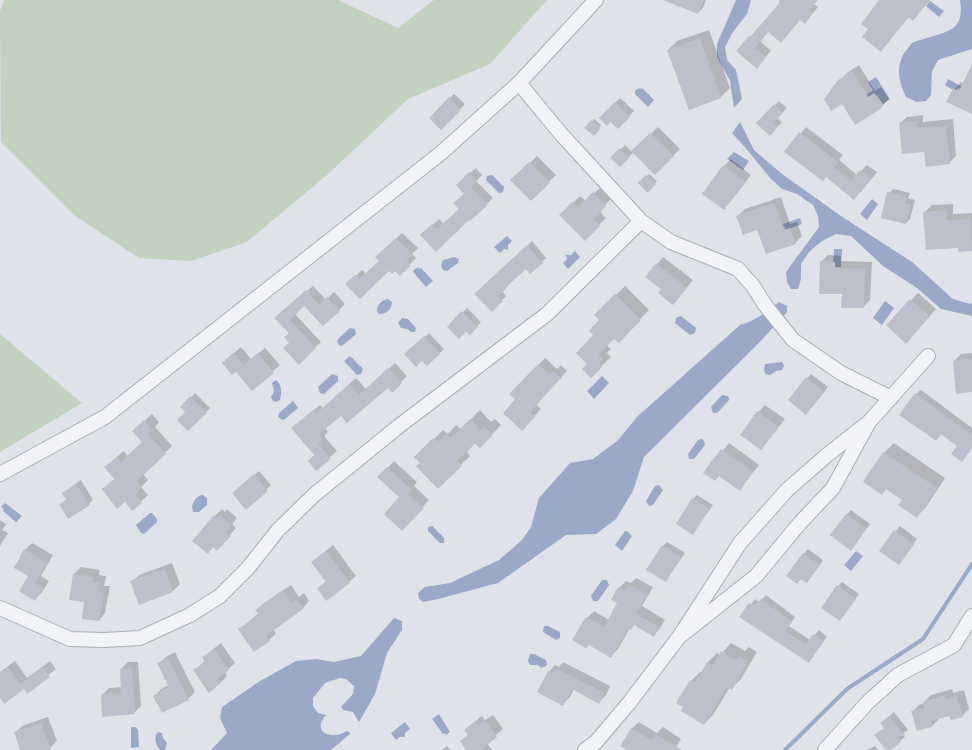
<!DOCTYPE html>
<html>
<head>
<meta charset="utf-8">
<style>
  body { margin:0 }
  canvas { display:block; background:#e0e2e9 }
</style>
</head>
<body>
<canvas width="972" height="750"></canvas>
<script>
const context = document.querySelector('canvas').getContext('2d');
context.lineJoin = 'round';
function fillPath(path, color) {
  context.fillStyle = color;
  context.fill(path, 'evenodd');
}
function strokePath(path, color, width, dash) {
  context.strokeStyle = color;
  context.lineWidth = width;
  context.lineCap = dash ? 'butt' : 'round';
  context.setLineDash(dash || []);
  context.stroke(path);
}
fillPath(new Path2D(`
  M 4,0 L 338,0 L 398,28 L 434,0 L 547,0 L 490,64 L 408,99 L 327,175 L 247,242 L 191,261 L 139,258 L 74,215 L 1,142 L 0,11 Z
  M 0,334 L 82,403 L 0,452 Z`), '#c2d3c1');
fillPath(new Path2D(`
  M 736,0 L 751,0 L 747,14 L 733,32 L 725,47 L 727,60 L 736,70 L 742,99 L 734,108 L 730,81 L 717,57 L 717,44 Z
  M 960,0 L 972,0 L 972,49 L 938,60 L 932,71 L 931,95 L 926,101 L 917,102 L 906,97 C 899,82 895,67 905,52 C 907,50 910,45 912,43 C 915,41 920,40 924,39 C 948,31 965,31 960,0 Z
  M 930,1 L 944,11 L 939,17 L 926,6 Z
  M 876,77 L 890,99 L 883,104 L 877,95 L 869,100 L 866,95 L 873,90 L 868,82 Z
  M 948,79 L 964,88 L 963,90 L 958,88 L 956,92 L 945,85 Z
  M 639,88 L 640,89 L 642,88 L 654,100 L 648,107 L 635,94 L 635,91 Z
  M 740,122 L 754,150 L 782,174 L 841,216 L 912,262 L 953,299 L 970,304 L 972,303 L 972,316 L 941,309 L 917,288 L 883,266 L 851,236 L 836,234 L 822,241 L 809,252 L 801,264 L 801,279 L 798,289 L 791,289 L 787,282 L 786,272 L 819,227 L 818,216 L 813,205 L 797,194 L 782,189 L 771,179 L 744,146 L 732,133 Z
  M 734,152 L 749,161 L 743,170 L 727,159 Z
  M 492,175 L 504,187 L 503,192 L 499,193 L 486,180 L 487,176 Z
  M 872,199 L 878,204 L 867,220 L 860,214 Z
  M 800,218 L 802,224 L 786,230 L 783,224 Z
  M 507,236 L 512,241 L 508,245 L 508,250 L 504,249 L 500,253 L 494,247 Z
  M 834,249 L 842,249 L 841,267 L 833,267 Z
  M 575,251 L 580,257 L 568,269 L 563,263 L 567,259 L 566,255 L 571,255 Z
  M 454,257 L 459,259 L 458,263 L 447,271 L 443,270 L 441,265 L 443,260 Z
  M 418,267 L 419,269 L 421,268 L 433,281 L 426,287 L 414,273 L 413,271 Z
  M 388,299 L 392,302 C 392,310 386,314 379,314 L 377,312 C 376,305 382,300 388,299 Z
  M 885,301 L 894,308 L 882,325 L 873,318 Z
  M 779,302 L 787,306 L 787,312 L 760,342 L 644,457 L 633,491 L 616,519 L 596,534 L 566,535 L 498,583 L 438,599 L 423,602 L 419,599 L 418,593 L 425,587 L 450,583 L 499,560 L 522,540 L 531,527 L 539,498 L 570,463 L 593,459 L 617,441 L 638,416 L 740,325 C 756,321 767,311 779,302 Z
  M 681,316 L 696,328 L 695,333 L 690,335 L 675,323 L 676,318 Z
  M 402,318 L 408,319 L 416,328 L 415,332 L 411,332 L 407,329 L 401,328 L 398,323 Z
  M 350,328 L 355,329 L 356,334 L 342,346 L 339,345 L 337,340 Z
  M 350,356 L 363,369 L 361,374 L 357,375 L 344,361 Z
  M 782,362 L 784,366 L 782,370 L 776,371 L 770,375 L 765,374 L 764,369 L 765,364 Z
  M 332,374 L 338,376 L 338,381 L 324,394 L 320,393 L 318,387 Z
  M 602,376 L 609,383 L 594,399 L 587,391 Z
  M 276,380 C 282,384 282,393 280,400 L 276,402 L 273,401 L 271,397 L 274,391 L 272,383 Z
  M 722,395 L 728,396 L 729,400 L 717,413 L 713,413 L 711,407 Z
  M 293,401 L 298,408 L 285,419 L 282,420 L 278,416 L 279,413 Z
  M 702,439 L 704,441 L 705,445 L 694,459 L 689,459 L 688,454 L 698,440 Z
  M 659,485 L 663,490 L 653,505 L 649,506 L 646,501 L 655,486 Z
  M 203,495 L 207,498 L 207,505 L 199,512 L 193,512 L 192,506 C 194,501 196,496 203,495 Z
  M 5,503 L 22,516 L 16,522 L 3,511 L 4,509 L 1,507 Z
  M 150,513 L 152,513 L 157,519 L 157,522 L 144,534 L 141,533 L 136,525 Z
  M 432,526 L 444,538 L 444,543 L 440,543 L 428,531 L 428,527 Z
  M 625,531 L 627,531 L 632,536 L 622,551 L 615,545 Z
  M 856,551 L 863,556 L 851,571 L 844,565 Z
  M 602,580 L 607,580 L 609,585 L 598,601 L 593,601 L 591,596 Z
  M 394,618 L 402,621 L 402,630 L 387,653 L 375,694 L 359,722 L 353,712 L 343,710 L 341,707 L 353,694 L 354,686 L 346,679 L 340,678 L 325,683 L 313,698 L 313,706 L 318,713 L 326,715 C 311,732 331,741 347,731 L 349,732 L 350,734 L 331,750 L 211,750 L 227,733 L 220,718 L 222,707 L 260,681 L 296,661 L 316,659 L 334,662 L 361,656 Z
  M 548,626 L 560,632 L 560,638 L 556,640 L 543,632 L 544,626 Z
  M 530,654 L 534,654 L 546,660 L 547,665 L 542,668 L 537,665 L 530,665 L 528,661 Z
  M 439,714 L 450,732 L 446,735 L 445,733 L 443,734 L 432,719 Z
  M 405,722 L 410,729 L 405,733 L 405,737 L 400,737 L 396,740 L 391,733 Z
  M 131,727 L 136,727 L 138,730 L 139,747 L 131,748 Z
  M 158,732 L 162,733 L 163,738 L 167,743 L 165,750 L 160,750 C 156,746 153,736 158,732 Z`), '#9ba9c9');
fillPath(new Path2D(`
  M 679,0 L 706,0 L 703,8 L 698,13 Z
  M 780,0 L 817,0 L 814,4 L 818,7 L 805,22 L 801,19 L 768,31 L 760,41 L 771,51 L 762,61 L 738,51 L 781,3 L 779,2 Z
  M 884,0 L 930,0 L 913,20 L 909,17 L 881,50 L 870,29 Z
  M 709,30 L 730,88 L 721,97 L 668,50 L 677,41 Z
  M 859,65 L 875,91 L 881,87 L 889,99 L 882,106 L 839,81 L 847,73 Z
  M 972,67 L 972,113 L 954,89 L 961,82 L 964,84 Z
  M 454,94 L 465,104 L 441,128 L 430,118 Z
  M 620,98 L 634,111 L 618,127 L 610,120 L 601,118 Z
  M 779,101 L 787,108 L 777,118 L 782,122 L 770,134 L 758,123 Z
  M 923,115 L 923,122 L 953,119 L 956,156 L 949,163 L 925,151 L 900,123 L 907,117 Z
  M 594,119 L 601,125 L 594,134 L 586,128 Z
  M 658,127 L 680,149 L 655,173 L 634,152 L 620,165 L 612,157 L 625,145 L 632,152 Z
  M 806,127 L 843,155 L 839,160 L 857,175 L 867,165 L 877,172 L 861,192 L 827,176 L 786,152 Z
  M 537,156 L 556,175 L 531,199 L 512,180 Z
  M 731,159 L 751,175 L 724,209 L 724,166 Z
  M 476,168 L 482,175 L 476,181 L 493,198 L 470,220 L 422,235 L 439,219 L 444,224 L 460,208 L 465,193 L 463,179 Z
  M 649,174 L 657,181 L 648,191 L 640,183 Z
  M 601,187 L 612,198 L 599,211 L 606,218 L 585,239 L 561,215 L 580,196 L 586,201 Z
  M 893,189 L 910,193 L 908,198 L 915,200 L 910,219 L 906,223 L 889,193 Z
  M 781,197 L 790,224 L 797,222 L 802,236 L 795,243 L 758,228 L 738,216 L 745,209 Z
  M 953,204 L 953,214 L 972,213 L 972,249 L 960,250 L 959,246 L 925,212 L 932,205 Z
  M 402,233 L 418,248 L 412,254 L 416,258 L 400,274 L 395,270 L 389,270 L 347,284 L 362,270 L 366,274 L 381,261 L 377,257 Z
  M 532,241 L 546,258 L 530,273 L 526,268 L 502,291 L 506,296 L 492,310 L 476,294 Z
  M 828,255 L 841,256 L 841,261 L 872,262 L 870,300 L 863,307 L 843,293 L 821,262 Z
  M 663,257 L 693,280 L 673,304 L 657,264 Z
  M 313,286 L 326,300 L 334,292 L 345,304 L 339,310 L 304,304 L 295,314 L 321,342 L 299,363 L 291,343 L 290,333 L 282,312 Z
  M 625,286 L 649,310 L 619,341 L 614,337 L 606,345 L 611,349 L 607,353 L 611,357 L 591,376 L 588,364 L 595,335 L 601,320 L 596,315 Z
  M 918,293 L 936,309 L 913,335 L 888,325 Z
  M 467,308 L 481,322 L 470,334 L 466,330 L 449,327 Z
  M 429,333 L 444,349 L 427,364 L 422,359 L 406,354 Z
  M 241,347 L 251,359 L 265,348 L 280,365 L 252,389 L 230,356 Z
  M 972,353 L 972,391 L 954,361 L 961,354 Z
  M 545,358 L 557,369 L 561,365 L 567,371 L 535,404 L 541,409 L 522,429 L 517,399 L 511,394 Z
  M 395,363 L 407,376 L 392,391 L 388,386 L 341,414 L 325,427 L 328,432 L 324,436 L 337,451 L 316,469 L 315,455 L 299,422 L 320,405 L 323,408 L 356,378 L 367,390 Z
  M 811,374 L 828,387 L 810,409 L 807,378 Z
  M 921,390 L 972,428 L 972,448 L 959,446 L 916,394 Z
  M 195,393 L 210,408 L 188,430 L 186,412 L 182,407 Z
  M 765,405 L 785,419 L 761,449 L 758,412 Z
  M 480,410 L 491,422 L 495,419 L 501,425 L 480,447 L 475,442 L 466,451 L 470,456 L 438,487 L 416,457 L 443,430 L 448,434 L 456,425 L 461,429 Z
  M 152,414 L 159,422 L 155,427 L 172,446 L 143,474 L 148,480 L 141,487 L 148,495 L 132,509 L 115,479 L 112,461 L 124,451 L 128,456 L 143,442 L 134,431 Z
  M 729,443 L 759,465 L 739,490 L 720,475 L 715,480 L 705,472 Z
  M 894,443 L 945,478 L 926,507 L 917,516 L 904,499 L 887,488 L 882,493 L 865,482 L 884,453 Z
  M 394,461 L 417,482 L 414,486 L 429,500 L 409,522 L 401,497 L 379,477 Z
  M 259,471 L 271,485 L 246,508 L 238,489 Z
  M 81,480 L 93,500 L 89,504 L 60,504 L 67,499 L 63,493 Z
  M 697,495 L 713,505 L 693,533 L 693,499 Z
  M 222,509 L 225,512 L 227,509 L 237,518 L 232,524 L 236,528 L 224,542 L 214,546 L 208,552 L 215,516 Z
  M 851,510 L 870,524 L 855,545 L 846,515 Z
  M 0,520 L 6,524 L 2,530 L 8,533 L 0,546 Z
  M 900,526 L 917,539 L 903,559 L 881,551 Z
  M 667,542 L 685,553 L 666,580 L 663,546 Z
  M 32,543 L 53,555 L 41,576 L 49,581 L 42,592 L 35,599 L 25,550 Z
  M 333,545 L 356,576 L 349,582 L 319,588 L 326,581 L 312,562 Z
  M 808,549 L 823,560 L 811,577 L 802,578 L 797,583 L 804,554 Z
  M 172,563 L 180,584 L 173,591 L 132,582 L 139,575 Z
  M 81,567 L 100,570 L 99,575 L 106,576 L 104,586 L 110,586 L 105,613 L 99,620 L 85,601 L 71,599 L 74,574 Z
  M 636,578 L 653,587 L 642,606 L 665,620 L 660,628 L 654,635 L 635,624 L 630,628 L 618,649 L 611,656 L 587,618 L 594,611 L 609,620 L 619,603 L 619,588 L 626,581 L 631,583 Z
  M 842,582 L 859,594 L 840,620 L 838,586 Z
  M 291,585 L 299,597 L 304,593 L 309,601 L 303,608 L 273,629 L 276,634 L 269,640 L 240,629 L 259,613 L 257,610 L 264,603 Z
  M 766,595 L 795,617 L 789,626 L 810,640 L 819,630 L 827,637 L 809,661 L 741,617 L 755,599 L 759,602 Z
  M 221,643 L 235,663 L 225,672 L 227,676 L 221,682 L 195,670 L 206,660 L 203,657 Z
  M 731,643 L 745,651 L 749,647 L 757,652 L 741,679 L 732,688 L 730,687 L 713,715 L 704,724 L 691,681 L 700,672 L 702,673 L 708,662 L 717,653 L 720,655 Z
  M 175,652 L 195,692 L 188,699 L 155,696 L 161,689 L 169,685 L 159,664 L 166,657 Z
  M 15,661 L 27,678 L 50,661 L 56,669 L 27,692 L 24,687 L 0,696 L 0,672 Z
  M 128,662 L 138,662 L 141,706 L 134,713 L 102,695 L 109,688 L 122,687 L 121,669 Z
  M 563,662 L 610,686 L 606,695 L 599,702 L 574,689 L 570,697 L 563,704 L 549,672 L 555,665 L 559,667 Z
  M 952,689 L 953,693 L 964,690 L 969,709 L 962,716 L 950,714 L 938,717 L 939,719 L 932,726 L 912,712 L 919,705 L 925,703 L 924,702 L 931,695 Z
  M 894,712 L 908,730 L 902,734 L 905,737 L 900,741 L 887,750 L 885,727 L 886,719 Z
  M 493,715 L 503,729 L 487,743 L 492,750 L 468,750 L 461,742 L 469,734 L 465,730 L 482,716 L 485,720 Z
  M 48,717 L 57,741 L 50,748 L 43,750 L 21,750 L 15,733 L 22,726 Z
  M 639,722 L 657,733 L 663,727 L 681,739 L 674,750 L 629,750 L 632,728 Z
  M 447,746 L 450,750 L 442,750 Z
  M 875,746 L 878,750 L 867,750 Z`), '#0003');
strokePath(new Path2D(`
  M 785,750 L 847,689 L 923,639 L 972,564`), '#9ba9c9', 4);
fillPath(new Path2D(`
  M 663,0 L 704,0 L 698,14 Z
  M 782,0 L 818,0 L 810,10 L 813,13 L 805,24 L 800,20 L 781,43 L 768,32 L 755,48 L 766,57 L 757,69 L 736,51 L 749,36 L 750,37 Z
  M 879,0 L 929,0 L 913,21 L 908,17 L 881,52 L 862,37 L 868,29 L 861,24 Z
  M 700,38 L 721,98 L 689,110 L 667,50 Z
  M 972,64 L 972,114 L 946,102 L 953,88 L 959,91 Z
  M 852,71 L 868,97 L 874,93 L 883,107 L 855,125 L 842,104 L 831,111 L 824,99 L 838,80 Z
  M 449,97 L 461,110 L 441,130 L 429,118 Z
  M 615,102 L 630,117 L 618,129 L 610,122 L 607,126 L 599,118 Z
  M 774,104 L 783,113 L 773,123 L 778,127 L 770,136 L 756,123 Z
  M 591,120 L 601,128 L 594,136 L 584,128 Z
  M 918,121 L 916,123 L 917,128 L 946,126 L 950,164 L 926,167 L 924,152 L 902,154 L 899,123 Z
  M 799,132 L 838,162 L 834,167 L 851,181 L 860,170 L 871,179 L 854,200 L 826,177 L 823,181 L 784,152 Z
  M 650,133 L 674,156 L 655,175 L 631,151 Z
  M 619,148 L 629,158 L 620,167 L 610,158 Z
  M 529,162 L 550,183 L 531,201 L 510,180 Z
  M 723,165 L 746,182 L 724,210 L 702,194 Z
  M 469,172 L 477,182 L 471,187 L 488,205 L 470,221 L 469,220 L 436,252 L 420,235 L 432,224 L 437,229 L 459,209 L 453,203 L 464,194 L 456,185 Z
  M 646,175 L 656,184 L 648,193 L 638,183 Z
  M 593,192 L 606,206 L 594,219 L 600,226 L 585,241 L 559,215 L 572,202 L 578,207 Z
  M 887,192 L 906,197 L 905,203 L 911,204 L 906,224 L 881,218 Z
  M 774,203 L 784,230 L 790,228 L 796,244 L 766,254 L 757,230 L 743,235 L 736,216 Z
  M 946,210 L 947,220 L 971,219 L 972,251 L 958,252 L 958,248 L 926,250 L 923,212 Z
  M 396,238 L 413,255 L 406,261 L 411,265 L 400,276 L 395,271 L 392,274 L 389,271 L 360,299 L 345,284 L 355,275 L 359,279 L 379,261 L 375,257 Z
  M 527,245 L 543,263 L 530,274 L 526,269 L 506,287 L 507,288 L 498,296 L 503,301 L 492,312 L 474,294 Z
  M 820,261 L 835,262 L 835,268 L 865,269 L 864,308 L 841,308 L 842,294 L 819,294 Z
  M 656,263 L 687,288 L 673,305 L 658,293 L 661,289 L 645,277 Z
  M 306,290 L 319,305 L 327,297 L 340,311 L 323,326 L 304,306 L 290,320 L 316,348 L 299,365 L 283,348 L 289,343 L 284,337 L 289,333 L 274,318 Z
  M 615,294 L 641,320 L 619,343 L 614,339 L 598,355 L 603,359 L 599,363 L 602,367 L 591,378 L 582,369 L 587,364 L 576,353 L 593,335 L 589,331 L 599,320 L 594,315 Z
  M 910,299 L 930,316 L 906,344 L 886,325 Z
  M 461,311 L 478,327 L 470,335 L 466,332 L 459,339 L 447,327 Z
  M 424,336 L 440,354 L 427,366 L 422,361 L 416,367 L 404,354 Z
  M 233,353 L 244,365 L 258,353 L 274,373 L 252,391 L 236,372 L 232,375 L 222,363 Z
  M 972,359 L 972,392 L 956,394 L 953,361 Z
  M 538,364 L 550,375 L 553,371 L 561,378 L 530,412 L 535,417 L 522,431 L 503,413 L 515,399 L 509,394 Z
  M 388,368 L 402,383 L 392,393 L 388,388 L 347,423 L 341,416 L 319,434 L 323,439 L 318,443 L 331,459 L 316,471 L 308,461 L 314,455 L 291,428 L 313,410 L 316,414 L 349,384 L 359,395 Z
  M 806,377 L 824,392 L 806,415 L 788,400 Z
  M 915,393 L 972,435 L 972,448 L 962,462 L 951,454 L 957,446 L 941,434 L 936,441 L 899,415 Z
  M 190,396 L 207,413 L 188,431 L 177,420 L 185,412 L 180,407 Z
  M 757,411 L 779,427 L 761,450 L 740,435 Z
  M 470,419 L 481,430 L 485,427 L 493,435 L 480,448 L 475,444 L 457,461 L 462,466 L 438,489 L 416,466 L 420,463 L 414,457 L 433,438 L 438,442 L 446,433 L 451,438 Z
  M 144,420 L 153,430 L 148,434 L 166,454 L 137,481 L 142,488 L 135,494 L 142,503 L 132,511 L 125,502 L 117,509 L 102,489 L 114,479 L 104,467 L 117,457 L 121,462 L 142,442 L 132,431 Z
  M 721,449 L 753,472 L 740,491 L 719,476 L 715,481 L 703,473 Z
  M 883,452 L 937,488 L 917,518 L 898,505 L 902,500 L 886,489 L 882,495 L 863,482 Z
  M 387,467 L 412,490 L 408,494 L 424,508 L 402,531 L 384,514 L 399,497 L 377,477 Z
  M 254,474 L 268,491 L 246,510 L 232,493 Z
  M 76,484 L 90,505 L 68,519 L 59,504 L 66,500 L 62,493 Z
  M 692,498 L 709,509 L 693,535 L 676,524 Z
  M 846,514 L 866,529 L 851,551 L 830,535 Z
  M 214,515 L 217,518 L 220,515 L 231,525 L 226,532 L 231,536 L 217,551 L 213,547 L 208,554 L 192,541 Z
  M 894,530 L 914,544 L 899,565 L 879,551 Z
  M 662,545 L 681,557 L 666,582 L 646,570 Z
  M 24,549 L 47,563 L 35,583 L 43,588 L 35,601 L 19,591 L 28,576 L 14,568 Z
  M 326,551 L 350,583 L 326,601 L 317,588 L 326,582 L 311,562 Z
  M 803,553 L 820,565 L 807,583 L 801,579 L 797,584 L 786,576 Z
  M 165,569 L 173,592 L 139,605 L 130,581 Z
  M 73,574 L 94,577 L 93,582 L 100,583 L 98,592 L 104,593 L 99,621 L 82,619 L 84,602 L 69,600 Z
  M 628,584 L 647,594 L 636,614 L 659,627 L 654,637 L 634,625 L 631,630 L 628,628 L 611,658 L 589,645 L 586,648 L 572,640 L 586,617 L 604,627 L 617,603 L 611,600 L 618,587 L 625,590 Z
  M 837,585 L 856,599 L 840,621 L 821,608 Z
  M 283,590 L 292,603 L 297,599 L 303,609 L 266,636 L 270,641 L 254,652 L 238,629 L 259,615 L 255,610 Z
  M 761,599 L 792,622 L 785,631 L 806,644 L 813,634 L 824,641 L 809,663 L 739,617 L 749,603 L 755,606 Z
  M 214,649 L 229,670 L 218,678 L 221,683 L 209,693 L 193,670 L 205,662 L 202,657 Z
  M 721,651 L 736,660 L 739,656 L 748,661 L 732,690 L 727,687 L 704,725 L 681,711 L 683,707 L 676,703 L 690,680 L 695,683 L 707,662 L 713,665 Z
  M 168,658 L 189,700 L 162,713 L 153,696 L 169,687 L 157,663 Z
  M 8,667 L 21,685 L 20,684 L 43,667 L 50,677 L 27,694 L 24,689 L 4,704 L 0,698 L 0,673 Z
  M 132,668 L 135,714 L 102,717 L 101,694 L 121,693 L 120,669 Z
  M 555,668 L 604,693 L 599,704 L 572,689 L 563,706 L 537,692 L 548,671 L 553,674 Z
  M 945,695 L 946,699 L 957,696 L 963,717 L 951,720 L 949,716 L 931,721 L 932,727 L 917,731 L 911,711 L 924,708 L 923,702 Z
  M 889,716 L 905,735 L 897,737 L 901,742 L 891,750 L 886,750 L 874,735 L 884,728 L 880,723 Z
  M 485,720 L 497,737 L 480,750 L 466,750 L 460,741 L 468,735 L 464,730 L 475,721 L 478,726 Z
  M 41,723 L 51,750 L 20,750 L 14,732 Z
  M 631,728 L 651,740 L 655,734 L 682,750 L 627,750 L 620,746 Z`), '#bdc0cc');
const minor = new Path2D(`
  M 519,83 L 561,134 L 641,221 L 671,242 L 738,269 L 753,286 L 765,305 L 793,340 L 841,373 L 891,398
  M 869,422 L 833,488 L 800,523 L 756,576 L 679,637 L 740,543 L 787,490 L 827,455 L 869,422 L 928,356
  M 0,474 L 105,417 L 441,153 L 519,83 L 596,0
  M 0,608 L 70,639 L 104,640 L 140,638 L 190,615 L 220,596 L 248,568 L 278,530 L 314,495 L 399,426 L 547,314 L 641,221
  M 585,750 L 596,742 L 629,703 L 679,637
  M 825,750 L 868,702 L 898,675 L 954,645 L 972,616`);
strokePath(minor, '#a9acb6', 16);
strokePath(minor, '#f2f3f7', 14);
</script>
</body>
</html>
